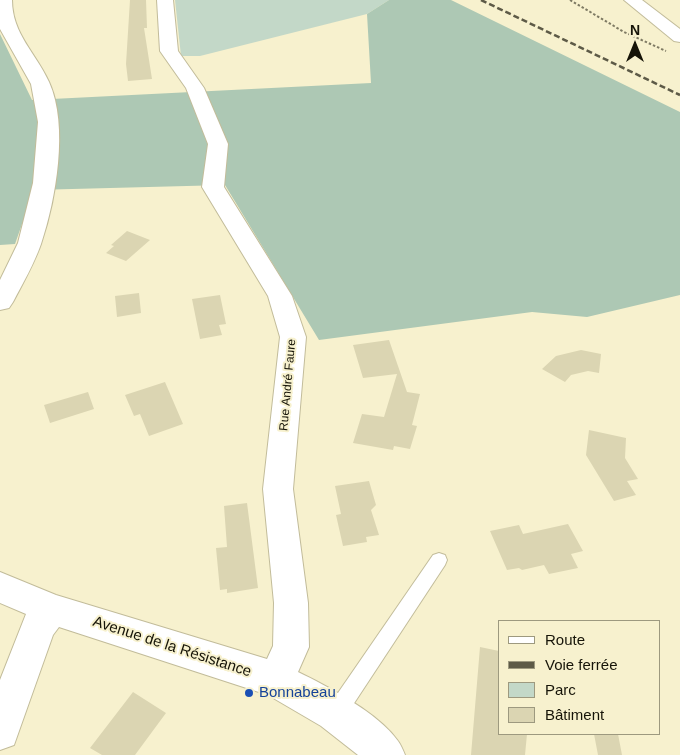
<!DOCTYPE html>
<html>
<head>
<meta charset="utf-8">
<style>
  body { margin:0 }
  #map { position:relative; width:680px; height:755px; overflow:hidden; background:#f7f1ce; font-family:Arial,sans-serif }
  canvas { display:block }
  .legend { position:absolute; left:498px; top:620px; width:162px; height:115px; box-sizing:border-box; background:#f7f1ce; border:1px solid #9d997f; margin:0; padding:6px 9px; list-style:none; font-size:15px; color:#161408 }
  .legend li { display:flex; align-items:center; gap:10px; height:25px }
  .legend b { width:25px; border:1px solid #9d997f }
  .north { position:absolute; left:610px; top:20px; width:50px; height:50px; -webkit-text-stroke:4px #f7f1ce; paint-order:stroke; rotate:0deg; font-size:14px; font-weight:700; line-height:20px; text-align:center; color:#161408 }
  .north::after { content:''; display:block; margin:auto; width:18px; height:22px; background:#161408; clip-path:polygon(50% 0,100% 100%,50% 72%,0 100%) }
</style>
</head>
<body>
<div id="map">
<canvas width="680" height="755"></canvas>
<ul class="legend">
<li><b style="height:6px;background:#fff"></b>Route</li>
<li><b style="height:6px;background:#5d5a47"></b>Voie ferrée</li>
<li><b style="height:14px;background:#c3d8c8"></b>Parc</li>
<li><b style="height:14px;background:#dbd5b2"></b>Bâtiment</li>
</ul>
<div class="north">N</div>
</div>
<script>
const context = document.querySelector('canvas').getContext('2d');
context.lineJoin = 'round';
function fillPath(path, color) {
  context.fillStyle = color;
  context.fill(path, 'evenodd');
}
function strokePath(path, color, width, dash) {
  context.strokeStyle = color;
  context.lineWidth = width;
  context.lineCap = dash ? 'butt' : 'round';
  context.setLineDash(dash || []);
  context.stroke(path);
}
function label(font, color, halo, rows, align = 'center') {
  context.font = font + ' Arial,sans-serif';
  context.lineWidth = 4;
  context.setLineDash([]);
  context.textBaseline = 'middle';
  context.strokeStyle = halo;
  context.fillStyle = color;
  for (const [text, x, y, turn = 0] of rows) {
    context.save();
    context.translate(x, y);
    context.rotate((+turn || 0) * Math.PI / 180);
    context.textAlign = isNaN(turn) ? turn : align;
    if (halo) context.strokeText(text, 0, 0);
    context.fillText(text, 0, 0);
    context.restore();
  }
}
fillPath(new Path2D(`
  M 175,0 L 389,0 L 367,14 L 200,56 L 181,56 Z`), '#c3d8c8');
fillPath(new Path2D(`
  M 389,0 L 451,0 L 680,112 L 680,295 L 587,317 L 532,312 L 319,340 L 225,185 L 34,190 L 15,244 L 0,245 L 0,34 L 32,100 L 371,83 L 367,14 Z`), '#adc8b4');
fillPath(new Path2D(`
  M 130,0 L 146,0 L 147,28 L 144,28 L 152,79 L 128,81 L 126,64 Z
  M 127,231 L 150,240 L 126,261 L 106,253 L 114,246 L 111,245 Z
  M 139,293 L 141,313 L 117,317 L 115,296 Z
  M 220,295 L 226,324 L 219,325 L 222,335 L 200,339 L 192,299 Z
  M 389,340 L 407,392 L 420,394 L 412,425 L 417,426 L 410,449 L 394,446 L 393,450 L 353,443 L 362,414 L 384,417 L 397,374 L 363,378 L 353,345 Z
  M 581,350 L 601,354 L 599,373 L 588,371 L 571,375 L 565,382 L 542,369 L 556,356 Z
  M 165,382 L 183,424 L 149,436 L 140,414 L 134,416 L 125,395 Z
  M 88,392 L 94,409 L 50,423 L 44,405 Z
  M 589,430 L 626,438 L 625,458 L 638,479 L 627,481 L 636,495 L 614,501 L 586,455 Z
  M 369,481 L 376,505 L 371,510 L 379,535 L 366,537 L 367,542 L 343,546 L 336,515 L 341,514 L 335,486 Z
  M 247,503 L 258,588 L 227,593 L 227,589 L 220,590 L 216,548 L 227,547 L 224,506 Z
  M 568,524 L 583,551 L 571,554 L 578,568 L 549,574 L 544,565 L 522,570 L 519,568 L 507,570 L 490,531 L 519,525 L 523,534 Z
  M 480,647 L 499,651 L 499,734 L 527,734 L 525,755 L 471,755 Z
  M 133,692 L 166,713 L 135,755 L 102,755 L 90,748 Z
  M 594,734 L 618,734 L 622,755 L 598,755 Z`), '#dbd5b2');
const service = new Path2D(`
  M 439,553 L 445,555 L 447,560 L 445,565 L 343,720 L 336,722 L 329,720 L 327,713 L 329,706 L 433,555 Z`);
const minor = new Path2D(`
  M 0,0 L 12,0 C 12,34 36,53 49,82 C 69,126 56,199 41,244 C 34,264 23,283 13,302 L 9,308 L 0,310 L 0,280 L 18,243 L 33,183 L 38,122 L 31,84 L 0,29 Z
  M 157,0 L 173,0 L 178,51 L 204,88 L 228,144 L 224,187 L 292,296 L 306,337 L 293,489 L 308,603 L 309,647 L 298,672 C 329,687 378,713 398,741 C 401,745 403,750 405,755 L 358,755 L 321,726 L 268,695 L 59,627 L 53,635 L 14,745 L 0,750 L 0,680 L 26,614 L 0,603 L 0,572 L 56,595 L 267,659 L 273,646 L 274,603 L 263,489 L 280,337 L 268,296 L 202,187 L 208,144 L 186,88 L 160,51 Z`);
const primary = new Path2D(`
  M 624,0 L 642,0 L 680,29 L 680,42 L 674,41 Z`);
strokePath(service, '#c2bc9a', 2);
strokePath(minor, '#c2bc9a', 2);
strokePath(primary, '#c2bc9a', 2);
strokePath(new Path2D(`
  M 570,0 L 624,32 L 666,51`), '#7f7b64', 2, [2.5, 2]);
fillPath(service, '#fff');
fillPath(minor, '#fff');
fillPath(primary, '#fff');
strokePath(new Path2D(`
  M 481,0 L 680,95`), '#5d5a47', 2.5, [6, 3]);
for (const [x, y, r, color] of [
  [249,693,5,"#1a4fb4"]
]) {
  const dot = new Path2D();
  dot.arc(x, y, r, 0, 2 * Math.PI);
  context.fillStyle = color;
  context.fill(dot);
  strokePath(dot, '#f7f1ce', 2);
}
label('12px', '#161408', '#f7f1ce', [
  ["Rue André Faure",288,385,-85]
]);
label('15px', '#161408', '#f7f1ce', [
  ["Avenue de la Résistance",172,647,18]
]);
label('15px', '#164399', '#f7f1ce', [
  ["Bonnabeau",259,693]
], 'left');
</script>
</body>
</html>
